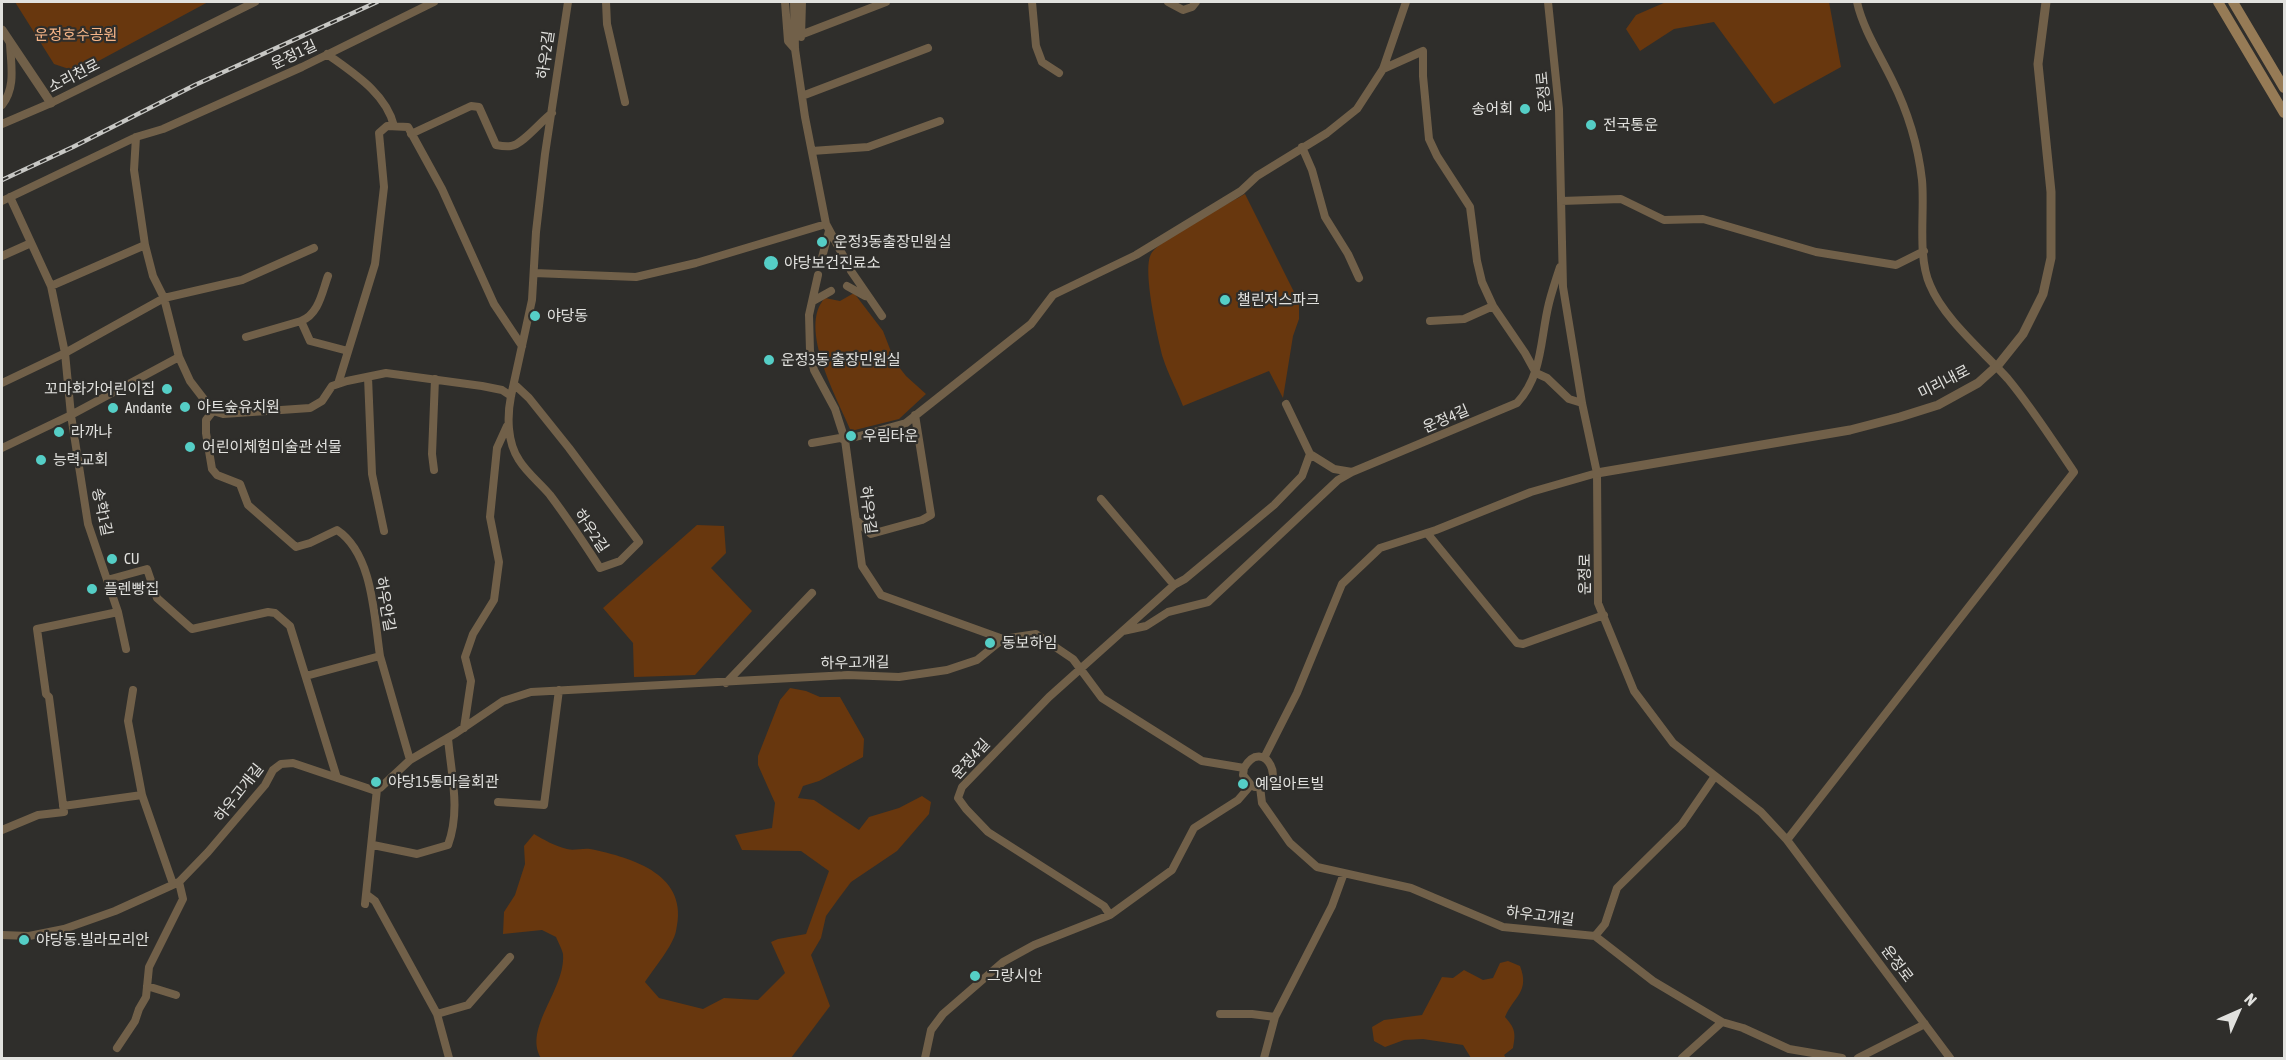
<!DOCTYPE html>
<html>
<head>
<meta charset="utf-8">
<style>
  body { margin:0 }
  #map { position:relative; width:2286px; height:1060px; overflow:hidden; background:#2f2e2b; font-family:"Asap Condensed",sans-serif }
  canvas { display:block }
  .frame { position:absolute; inset:0; border:3px solid #e1e1de; pointer-events:none }
  .north { position:absolute; left:2208px; top:982px; width:60px; height:60px; -webkit-text-stroke:4px #2f2e2b; paint-order:stroke; rotate:45deg; font-size:16px; font-weight:700; line-height:24px; text-align:center; color:#e1e1de }
  .north::after { content:''; display:block; margin:auto; width:21px; height:27px; background:#e1e1de; clip-path:polygon(50% 0,100% 100%,50% 72%,0 100%) }
</style>
</head>
<body>
<div id="map">
<canvas width="2286" height="1060"></canvas>
<div class="frame"></div>
<div class="north">N</div>
</div>
<script>
const context = document.querySelector('canvas').getContext('2d');
context.lineJoin = 'round';
function fillPath(path, color) {
  context.fillStyle = color;
  context.fill(path, 'evenodd');
}
function strokePath(path, color, width, dash) {
  context.strokeStyle = color;
  context.lineWidth = width;
  context.lineCap = dash ? 'butt' : 'round';
  context.setLineDash(dash || []);
  context.stroke(path);
}
function label(font, color, halo, rows, align = 'center') {
  context.font = font + ' "Asap Condensed","Noto Sans KR",sans-serif';
  context.lineWidth = 4.5;
  context.setLineDash([]);
  context.textBaseline = 'middle';
  context.strokeStyle = halo;
  context.fillStyle = color;
  for (const [text, x, y, turn = 0] of rows) {
    context.save();
    context.translate(x, y);
    context.rotate((+turn || 0) * Math.PI / 180);
    context.textAlign = isNaN(turn) ? turn : align;
    if (halo) context.strokeText(text, 0, 0);
    context.fillText(text, 0, 0);
    context.restore();
  }
}
fillPath(new Path2D(`
  M 15,2 L 14,2 L 208,2 L 78,72 L 54,64 Z
  M 1666,2 L 1829,2 L 1841,67 L 1774,104 L 1714,22 L 1674,29 L 1640,51 L 1626,29 L 1636,15 Z
  M 1245,194 L 1299,302 L 1299,319 L 1293,336 L 1283,398 L 1269,371 L 1183,406 C 1177,390 1168,374 1163,358 C 1158,339 1142,270 1151,254 C 1161,238 1226,205 1245,194 Z
  M 854,293 L 883,331 L 895,362 L 906,376 L 926,394 L 899,419 L 851,431 C 838,400 797,327 825,298 L 840,301 Z
  M 697,525 L 724,526 L 726,553 L 711,568 L 752,611 L 695,675 L 634,677 L 633,643 L 603,608 Z
  M 790,688 L 806,691 L 820,697 L 840,697 L 864,739 L 863,757 L 819,781 L 803,786 L 798,798 L 814,800 L 859,830 L 869,817 L 899,808 L 922,796 L 931,802 L 929,814 L 897,851 L 851,882 L 839,898 L 826,916 L 821,938 L 811,955 L 830,1006 L 791,1058 L 541,1058 C 523,1028 566,989 563,954 C 562,949 558,942 556,937 L 542,930 L 503,934 L 504,912 L 515,895 L 525,864 L 524,846 L 534,834 C 544,840 555,846 567,849 C 574,851 582,848 590,849 C 634,858 690,875 676,931 C 673,946 654,968 645,982 L 659,998 L 703,1009 L 724,998 L 758,1000 L 785,973 L 771,942 L 778,939 L 806,934 L 829,871 L 801,851 L 742,850 L 735,835 L 772,828 L 775,803 L 758,765 L 758,756 L 780,700 Z
  M 1508,961 L 1520,966 C 1530,992 1514,996 1505,1017 C 1515,1028 1516,1033 1513,1048 L 1504,1055 L 1506,1058 L 1471,1058 L 1463,1045 L 1423,1039 L 1404,1040 L 1385,1047 L 1374,1041 L 1372,1027 L 1384,1020 L 1422,1015 L 1442,977 L 1453,978 L 1464,970 L 1483,980 L 1493,978 L 1500,963 Z`), '#68370e');
strokePath(new Path2D(`
  M 606,2 L 607,24 L 625,102
  M 785,2 L 788,41 L 795,49
  M 794,2 L 795,49 L 805,117 L 826,224 L 846,261
  M 1032,2 L 1036,46 L 1042,62 L 1059,73
  M 1168,2 L 1183,10 L 1192,7 L 1196,2
  M 1548,2 L 1559,109 L 1563,287 L 1582,403 L 1597,473 L 1598,603 L 1634,691 L 1673,743 L 1761,812 L 1787,840 L 1950,1058
  M 803,34 L 886,2
  M 801,37 L 802,2
  M 327,54 C 353,73 386,93 394,126
  M 1383,69 L 1423,51 L 1423,76 L 1429,139 L 1437,156 L 1470,207 L 1477,261 L 1482,282 L 1493,306
  M 802,96 L 928,48
  M 2,105 C 16,87 11,66 10,43
  M 2,124 L 51,103 L 255,2
  M 411,134 L 471,106 L 479,107 L 496,145 C 501,146 506,147 511,146 C 522,145 541,121 552,113
  M 136,137 L 134,170 L 145,245 L 153,276 L 164,298 L 179,357 L 190,381 L 213,411
  M 1302,147 L 1312,170 L 1325,217 L 1348,254 L 1359,278
  M 812,151 L 868,147 L 940,121
  M 10,197 L 51,286 L 65,353 L 71,415 L 88,524 L 118,612
  M 2,201 L 136,137 L 163,129 L 302,67 L 434,2
  M 1561,201 L 1621,199 L 1664,220 L 1703,219 L 1816,252 L 1896,265 L 1924,251
  M 2,256 L 31,243
  M 820,265 L 829,231
  M 851,271 L 882,316
  M 534,273 L 636,277 L 696,263 L 826,224
  M 818,275 L 809,315 L 810,351 L 814,370 L 835,409 L 845,440 L 862,566 L 881,595 L 1003,639
  M 51,286 L 145,245
  M 847,286 L 865,296
  M 813,301 L 831,291
  M 301,321 C 319,314 322,292 328,276
  M 1430,321 L 1464,319 L 1493,306 L 1525,353 L 1536,373 L 1547,378 L 1569,399 L 1582,403
  M 246,337 L 301,321 L 310,341 L 348,351
  M 368,377 L 372,474 L 384,531
  M 2,383 L 65,353 L 164,298 L 242,280 L 314,248
  M 338,384 L 375,264 L 384,187 L 379,133 L 387,126 L 408,127 L 442,189 L 494,304 L 522,346
  M 514,384 L 529,398 L 569,448 L 639,542 L 620,561 L 600,568 C 584,543 568,519 550,495 C 540,483 527,473 519,460 C 507,442 507,416 511,396 L 532,300 L 536,232 L 545,154 L 568,2
  M 812,443 L 840,438 L 845,440 L 906,423 L 1031,324 L 1053,295 L 1136,255 L 1241,191 L 1257,176 L 1327,133 L 1357,109 L 1383,69 L 1406,2
  M 2,448 L 71,415 L 179,357
  M 1310,454 L 1334,469 L 1352,472 L 1517,403 C 1543,375 1540,339 1549,303 C 1552,291 1556,279 1560,267
  M 434,470 L 432,454 L 435,379
  M 1101,499 L 1174,585
  M 856,520 L 871,534 L 922,520 L 931,515 L 915,415
  M 1427,533 L 1517,643 L 1523,644 L 1604,615
  M 107,580 L 147,569 L 157,598 L 192,629 L 268,612 L 275,613 L 290,626 L 337,778
  M 1123,631 L 1146,626 L 1168,612 L 1208,602 L 1338,480 L 1352,472
  M 380,656 C 374,616 373,554 337,530 L 310,543 L 296,547 L 248,505 L 240,484 L 217,475 L 212,469 L 206,433 L 206,420 L 213,411 L 223,414 L 310,408 L 322,401 L 332,386 L 347,381 L 386,373 L 482,386 L 502,390 L 511,396
  M 306,676 L 380,656 L 410,760
  M 726,683 L 812,593
  M 133,690 L 128,721 L 142,795
  M 464,728 L 471,681 L 465,657 L 473,634 L 494,600 L 499,562 L 490,517 L 497,448 L 507,426
  M 1264,758 L 1297,693 L 1342,584 L 1380,548 L 1436,530 L 1531,492 L 1597,473
  M 1244,768 C 1264,733 1291,789 1255,787
  M 1244,768 L 1243,775 L 1251,785
  M 1260,787 L 1262,803 L 1290,843 L 1317,867 L 1411,888 L 1503,927 L 1595,936 L 1605,924 L 1617,888 L 1682,824 L 1715,776
  M 498,802 L 544,805 L 559,690
  M 63,806 L 142,795 L 173,884
  M 2,830 L 38,815 L 64,812 L 49,697 L 46,694 L 37,629 L 118,612 L 126,649
  M 1787,840 L 2074,472 C 2053,441 2032,408 2008,379 C 1983,351 1944,319 1930,285 C 1917,256 1925,212 1922,180 C 1918,145 1908,112 1892,80 C 1880,55 1863,29 1857,2
  M 373,845 L 417,854 L 448,845 C 461,810 451,774 448,738
  M 367,895 L 375,901 L 437,1014 L 449,1058
  M 365,904 L 377,789
  M 1110,915 L 1104,906 L 988,832 L 966,809 L 958,798 L 962,787 L 1049,697 L 1174,585 L 1185,579 L 1274,505 L 1302,476 L 1310,454 L 1286,404
  M 2,935 L 29,936 L 64,929 L 115,911 L 179,882 L 208,852 L 265,785 L 273,770 L 281,764 L 293,763 L 373,790 L 380,788 L 410,760 L 456,733 L 503,701 L 531,692 L 848,675 L 899,677 L 947,670 L 977,660 L 1003,639 L 1036,634 L 1073,659 L 1102,698 L 1202,761 L 1244,768
  M 1595,936 L 1653,981 L 1722,1022 L 1743,1028 L 1789,1049 L 1842,1058
  M 147,986 L 176,995
  M 437,1014 L 468,1005 L 510,957
  M 1220,1014 L 1252,1014 L 1275,1017
  M 117,1048 L 135,1021 L 139,1009 L 146,997 L 149,967 L 183,899 L 179,882
  M 925,1058 L 931,1030 L 943,1014 L 1003,962 L 1034,945 L 1110,915 L 1172,870 L 1194,828 L 1238,800 L 1251,785
  M 1264,1058 L 1275,1017 L 1332,906 L 1344,873
  M 1682,1058 L 1722,1022
  M 1858,1058 L 1925,1024`), '#716049', 8);
strokePath(new Path2D(`
  M 2,30 L 51,103
  M 1597,473 L 1850,430 L 1900,417 L 1938,405 L 1978,383 L 1999,364 L 2023,334 L 2043,294 L 2051,258 L 2051,192 L 2038,64 L 2046,2`), '#716049', 9);
strokePath(new Path2D(`
  M 2218,2 L 2284,113
  M 2233,2 L 2284,88`), '#967b56', 10);
const rail = new Path2D(`
  M 2,180 L 73,147 L 195,85 L 377,2`);
strokePath(rail, '#c7c7c4', 4.5);
strokePath(rail, '#2f2e2b', 2, [7]);
for (const [x, y, r, color] of [
  [1525,109,6,"#55cec6"],
  [1591,125,6,"#55cec6"],
  [822,242,6,"#55cec6"],
  [771,263,8,"#55cec6"],
  [1225,300,6,"#55cec6"],
  [535,316,6,"#55cec6"],
  [769,360,6,"#55cec6"],
  [167,389,6,"#55cec6"],
  [185,407,6,"#55cec6"],
  [113,408,6,"#55cec6"],
  [59,432,6,"#55cec6"],
  [851,436,6,"#55cec6"],
  [190,447,6,"#55cec6"],
  [41,460,6,"#55cec6"],
  [112,559,6,"#55cec6"],
  [92,589,6,"#55cec6"],
  [990,643,6,"#55cec6"],
  [376,782,6,"#55cec6"],
  [1243,784,6,"#55cec6"],
  [24,940,6,"#55cec6"],
  [975,976,6,"#55cec6"]
]) {
  const dot = new Path2D();
  dot.arc(x, y, r, 0, 2 * Math.PI);
  context.fillStyle = color;
  context.fill(dot);
  strokePath(dot, '#2f2e2b', 2);
}
label('15px', '#f7b689', '#2f2e2b', [
  ["운정호수공원",76,35]
]);
label('15px', '#e1e1de', '#2f2e2b', [
  ["운정1길",294,55,-25],
  ["하우2길",546,55,-82],
  ["소리천로",74,76,-27],
  ["운정로",1544,92,-95],
  ["미리내로",1944,382,-27],
  ["운정4길",1446,419,-23],
  ["하우3길",868,510,83],
  ["송학1길",102,512,78],
  ["하우2길",591,531,56],
  ["운정로",1585,574,-90],
  ["하우안길",385,604,80],
  ["하우고개길",855,663,-1],
  ["운정4길",971,759,-48],
  ["하우고개길",239,793,-52],
  ["하우고개길",1540,916,7],
  ["운정로",1897,964,53]
]);
label('15px', '#e1e1de', '#2f2e2b', [
  ["송어회",1513,109,"right"],
  ["전국통운",1603,125],
  ["운정3동출장민원실",834,242],
  ["야당보건진료소",784,263],
  ["챌린저스파크",1237,300],
  ["야당동",547,316],
  ["운정3동 출장민원실",781,360],
  ["꼬마화가어린이집",155,389,"right"],
  ["아트숲유치원",197,407],
  ["Andante",125,408],
  ["라까냐",71,432],
  ["우림타운",863,436],
  ["어린이체험미술관 선물",202,447],
  ["능력교회",53,460],
  ["CU",124,559],
  ["플렌빵집",104,589],
  ["동보하임",1002,643],
  ["야당15통마을회관",388,782],
  ["예일아트빌",1255,784],
  ["야당동.빌라모리안",36,940],
  ["그랑시안",987,976]
], 'left');
</script>
</body>
</html>
